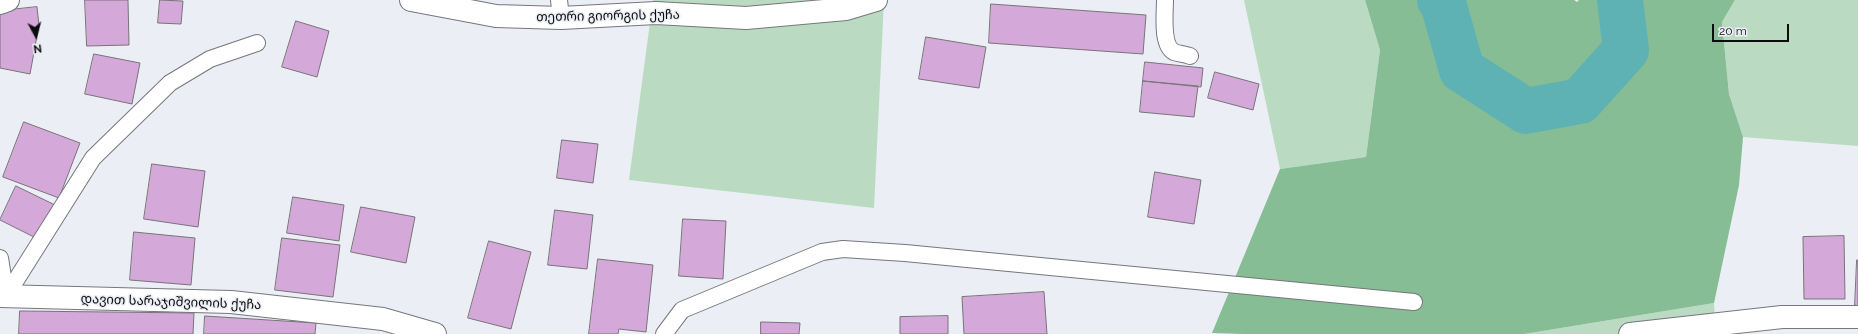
<!DOCTYPE html>
<html>
<head>
<meta charset="utf-8">
<style>
  body { margin:0 }
  #map { position:relative; width:1858px; height:334px; overflow:hidden; background:#ebeef5; font-family:Raleway,sans-serif }
  canvas { display:block }
  .north { position:absolute; left:16px; top:16px; width:40px; height:40px; -webkit-text-stroke:3px #ebeef5; paint-order:stroke; rotate:173deg; font-size:11px; font-weight:700; line-height:16px; text-align:center; color:#0b0c0e }
  .north::after { content:''; display:block; margin:auto; width:14px; height:18px; background:#0b0c0e; clip-path:polygon(50% 0,100% 100%,50% 72%,0 100%) }
  .scale { position:absolute; left:1712px; top:24px; width:77px; height:18px; box-sizing:border-box; border:2px solid #0b0c0e; border-top:0; padding-left:5px; font-size:12px; line-height:14px; white-space:nowrap; color:#0b0c0e; -webkit-text-stroke:3px #ebeef5; paint-order:stroke }
</style>
</head>
<body>
<div id="map">
<canvas width="1858" height="334"></canvas>
<div class="north">N</div>
<div class="scale">20 m</div>
</div>
<script>
const context = document.querySelector('canvas').getContext('2d');
context.lineJoin = 'round';
function fillPath(path, color) {
  context.fillStyle = color;
  context.fill(path, 'evenodd');
}
function strokePath(path, color, width, dash) {
  context.strokeStyle = color;
  context.lineWidth = width;
  context.lineCap = dash ? 'butt' : 'round';
  context.setLineDash(dash || []);
  context.stroke(path);
}
function label(font, color, halo, rows, align = 'center') {
  context.font = font + ' Raleway,"Noto Sans Georgian",sans-serif';
  context.lineWidth = 3;
  context.setLineDash([]);
  context.textBaseline = 'middle';
  context.strokeStyle = halo;
  context.fillStyle = color;
  for (const [text, x, y, turn = 0] of rows) {
    context.save();
    context.translate(x, y);
    context.rotate((+turn || 0) * Math.PI / 180);
    context.textAlign = isNaN(turn) ? turn : align;
    if (halo) context.strokeText(text, 0, 0);
    context.fillText(text, 0, 0);
    context.restore();
  }
}
fillPath(new Path2D(`
  M 653,0 L 884,0 L 874,208 L 629,180 Z
  M 1244,0 L 1365,0 L 1380,50 L 1366,157 L 1280,169 Z
  M 1735,0 L 1858,0 L 1858,146 L 1743,137 L 1729,94 L 1722,22 Z
  M 1714,303 L 1716,334 L 1524,334 Z`), '#badbc2');
fillPath(new Path2D(`
  M 1365,0 L 1574,0 L 1577,2 L 1579,0 L 1735,0 L 1722,22 L 1729,94 L 1743,137 L 1739,185 L 1714,303 L 1524,334 L 1243,334 L 1212,333 L 1280,169 L 1366,157 L 1380,50 Z`), '#86bd95');
strokePath(new Path2D(`
  M 1440,0 L 1443,3 L 1462,70 L 1526,111 L 1580,101 L 1626,50 L 1620,0`), '#5fb2b3', 46);
const building = new Path2D(`
  M 85,0 L 128,0 L 129,45 L 87,46 Z
  M 160,0 L 183,1 L 181,24 L 158,23 Z
  M 991,4 L 1146,15 L 1143,54 L 989,43 Z
  M 37,7 L 39,25 L 30,74 L 0,68 L 0,11 Z
  M 296,21 L 329,31 L 317,77 L 282,67 Z
  M 926,37 L 986,47 L 979,88 L 919,79 Z
  M 94,54 L 140,63 L 132,104 L 85,94 Z
  M 1145,62 L 1203,68 L 1201,87 L 1143,81 Z
  M 1215,72 L 1259,84 L 1253,110 L 1208,98 Z
  M 1143,81 L 1198,86 L 1194,117 L 1140,112 Z
  M 24,122 L 80,143 L 59,198 L 3,177 Z
  M 562,140 L 598,144 L 593,183 L 557,178 Z
  M 152,164 L 205,171 L 198,227 L 144,219 Z
  M 1155,172 L 1201,180 L 1194,224 L 1148,217 Z
  M 16,186 L 55,205 L 38,239 L 0,220 Z
  M 293,197 L 344,205 L 339,241 L 287,233 Z
  M 361,207 L 415,217 L 406,263 L 351,252 Z
  M 555,210 L 593,215 L 587,269 L 548,265 Z
  M 683,219 L 726,221 L 723,279 L 679,276 Z
  M 134,232 L 195,238 L 191,285 L 130,280 Z
  M 1844,236 L 1845,299 L 1804,299 L 1803,237 Z
  M 282,238 L 340,245 L 333,297 L 275,290 Z
  M 489,241 L 531,252 L 511,329 L 468,318 Z
  M 598,259 L 653,265 L 646,332 L 619,329 L 618,334 L 589,334 Z
  M 1857,260 L 1858,260 L 1858,306 L 1855,305 Z
  M 1044,292 L 1047,334 L 964,334 L 962,297 Z
  M 20,311 L 194,313 L 193,334 L 19,334 Z
  M 205,316 L 316,323 L 315,334 L 204,334 Z
  M 948,316 L 948,334 L 900,334 L 900,317 Z
  M 761,322 L 800,323 L 799,334 L 761,334 Z`);
fillPath(building, '#d4a9d9');
strokePath(building, '#787378', 1);
const lane = new Path2D(`
  M 559,0 L 561,18
  M 1165,0 C 1165,13 1161,45 1174,52 C 1179,54 1185,54 1190,56
  M 0,258 L 6,296
  M 6,296 L 93,158 L 170,83 L 210,59 L 257,43
  M 664,334 L 682,310 L 822,252 L 843,249 L 905,253 L 1414,302`);
const street = new Path2D(`
  M 411,0 L 496,16 L 561,18 L 656,13 L 746,18 L 846,9 L 876,0
  M 0,3 L 8,0
  M 0,296 L 231,302 L 383,319 L 435,334
  M 1630,334 L 1782,317 L 1858,317`);
strokePath(lane, '#75777d', 18);
strokePath(street, '#75777d', 24);
strokePath(lane, '#fff', 16);
strokePath(street, '#fff', 22);
label('13px', '#0b0c0e', '#ebeef5', [
  ["თეთრი გიორგის ქუჩა",608,16,-1],
  ["დავით სარაჯიშვილის ქუჩა",171,302,2]
]);
</script>
</body>
</html>
